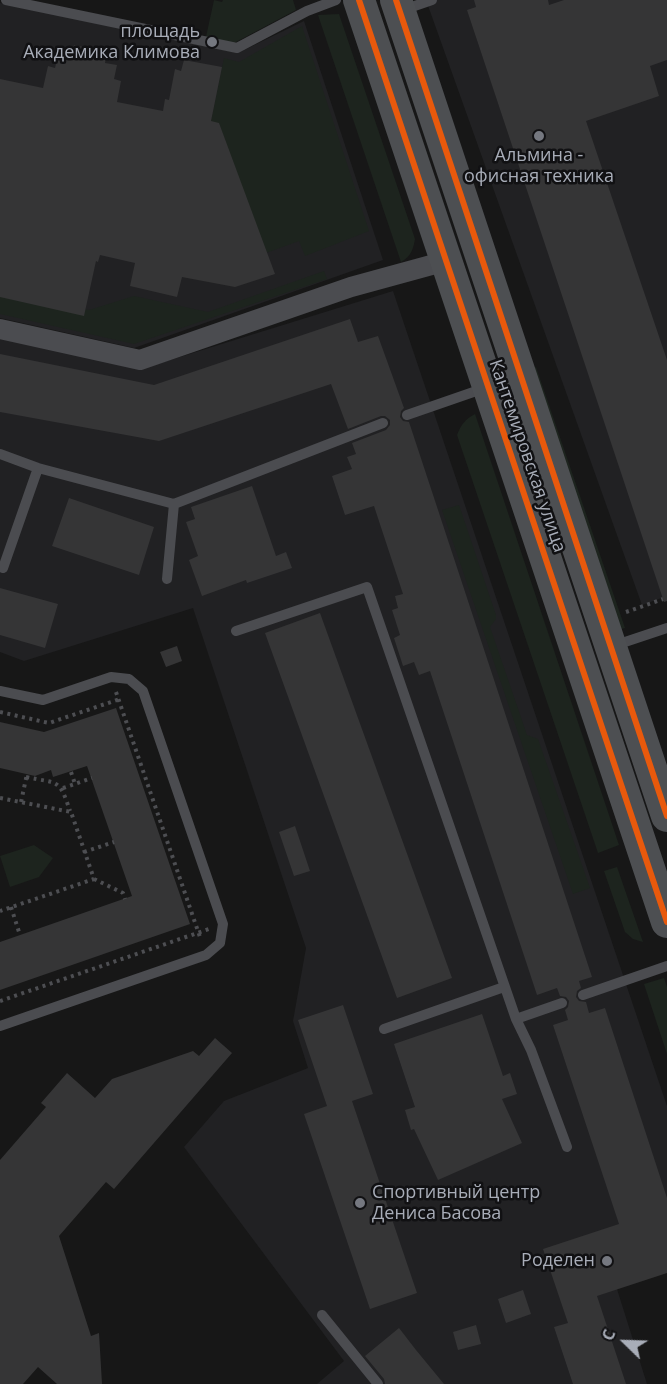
<!DOCTYPE html>
<html>
<head>
<meta charset="utf-8">
<style>
  body { margin:0 }
  #map { position:relative; width:667px; height:1384px; overflow:hidden; background:#171717; font-family:"Open Sans",sans-serif }
  canvas { display:block }
  .north { position:absolute; left:595px; top:1312px; width:60px; height:60px; -webkit-text-stroke:4px #111113; paint-order:stroke; rotate:293deg; font-size:16px; font-weight:700; line-height:24px; text-align:center; color:#a8adb8 }
  .north::after { content:''; display:block; margin:auto; width:21px; height:27px; background:#a8adb8; clip-path:polygon(50% 0,100% 100%,50% 72%,0 100%) }
</style>
</head>
<body>
<div id="map">
<canvas width="667" height="1384"></canvas>
<div class="north">С</div>
</div>
<script>
const context = document.querySelector('canvas').getContext('2d');
context.lineJoin = 'round';
function fillPath(path, color) {
  context.fillStyle = color;
  context.fill(path, 'evenodd');
}
function strokePath(path, color, width, dash) {
  context.strokeStyle = color;
  context.lineWidth = width;
  context.lineCap = dash ? 'butt' : 'round';
  context.setLineDash(dash || []);
  context.stroke(path);
}
function label(font, color, halo, rows, align = 'center') {
  context.font = font + ' "Open Sans",sans-serif';
  context.lineWidth = 5;
  context.setLineDash([]);
  context.textBaseline = 'middle';
  context.strokeStyle = halo;
  context.fillStyle = color;
  for (const [text, x, y, turn = 0] of rows) {
    context.save();
    context.translate(x, y);
    context.rotate((+turn || 0) * Math.PI / 180);
    context.textAlign = isNaN(turn) ? turn : align;
    if (halo) context.strokeText(text, 0, 0);
    context.fillText(text, 0, 0);
    context.restore();
  }
}
fillPath(new Path2D(`
  M 426,0 L 667,0 L 667,596 L 642,605 Z
  M 0,3 L 238,53 L 304,21 L 383,260 L 134,348 L 0,318 Z
  M 393,291 L 667,1106 L 667,1266 L 616,1286 L 647,1384 L 317,1384 L 344,1361 L 184,1147 L 224,1101 L 308,1068 L 293,1021 L 306,948 L 193,608 L 24,661 L 0,652 L 0,338 L 141,369 Z`), '#212123');
fillPath(new Path2D(`
  M 214,0 L 222,2 L 223,0 L 293,0 L 296,10 L 234,43 L 206,37 Z
  M 339,14 L 415,239 C 413,250 411,256 401,262 L 318,15 Z
  M 302,26 L 369,231 L 305,256 L 299,241 L 266,253 L 219,124 L 211,121 L 224,58 L 239,62 Z
  M 324,271 L 327,279 L 134,344 L 0,314 L 0,292 L 89,310 L 134,296 L 208,312 Z
  M 536,367 L 625,628 L 617,630 L 528,370 Z
  M 475,414 L 619,845 L 598,853 L 457,435 C 461,425 465,419 475,414 Z
  M 459,505 L 496,615 L 496,619 L 490,627 L 527,735 L 538,739 L 590,888 L 573,894 L 442,510 Z
  M 34,845 L 53,858 L 39,877 L 10,887 L 0,856 Z
  M 617,867 L 643,942 L 633,939 L 625,932 L 604,871 Z
  M 664,978 L 667,987 L 667,1054 L 644,984 Z`), '#1d241e');
fillPath(new Path2D(`
  M 474,0 L 548,0 L 549,5 L 564,0 L 667,0 L 667,60 L 650,66 L 659,96 L 586,121 L 667,360 L 667,601 L 664,602 L 467,10 L 476,7 Z
  M 74,45 L 107,52 L 105,63 L 117,65 L 114,79 L 121,81 L 117,102 L 163,111 L 165,99 L 169,100 L 175,69 L 181,71 L 184,60 L 222,67 L 211,121 L 219,123 L 275,274 L 235,287 L 182,277 L 177,297 L 130,286 L 135,263 L 100,255 L 98,262 L 96,261 L 84,316 L 0,297 L 0,79 L 43,88 L 48,66 L 55,68 L 58,54 L 72,56 Z
  M 350,319 L 358,342 L 378,336 L 404,408 L 401,411 L 400,417 L 403,421 L 409,422 L 592,977 L 579,981 L 581,988 L 577,991 L 576,997 L 579,1001 L 586,1002 L 589,1013 L 605,1008 L 667,1198 L 667,1273 L 597,1296 L 626,1384 L 573,1384 L 554,1327 L 568,1323 L 543,1249 L 619,1224 L 553,1025 L 568,1020 L 565,1010 L 568,1007 L 569,1001 L 566,997 L 560,996 L 557,988 L 537,995 L 430,671 L 419,675 L 414,662 L 403,666 L 394,638 L 400,635 L 392,610 L 398,608 L 395,596 L 403,594 L 374,506 L 345,515 L 332,476 L 352,469 L 347,457 L 356,454 L 352,443 L 386,430 L 390,425 L 390,420 L 385,416 L 381,416 L 348,429 L 331,384 L 159,441 L 0,412 L 0,354 L 154,385 Z
  M 252,486 L 276,556 L 286,552 L 292,568 L 247,583 L 246,580 L 202,596 L 189,560 L 198,556 L 186,522 L 195,519 L 191,507 Z
  M 69,498 L 154,527 L 139,575 L 52,546 Z
  M 0,588 L 58,604 L 45,648 L 0,635 Z
  M 320,613 L 452,978 L 397,998 L 265,633 Z
  M 177,646 L 182,661 L 166,667 L 160,652 Z
  M 116,708 L 190,924 L 0,990 L 0,942 L 132,896 L 87,766 L 53,777 L 51,770 L 35,776 L 0,768 L 0,722 L 44,732 Z
  M 295,826 L 310,871 L 294,876 L 279,832 Z
  M 343,1005 L 373,1094 L 352,1101 L 417,1293 L 370,1309 L 304,1114 L 327,1106 L 298,1020 Z
  M 482,1014 L 503,1076 L 510,1073 L 517,1094 L 502,1099 L 522,1143 L 438,1180 L 414,1129 L 411,1130 L 405,1110 L 415,1107 L 394,1044 Z
  M 215,1038 L 232,1053 L 114,1189 L 106,1182 L 59,1236 L 91,1336 L 99,1333 L 102,1384 L 57,1384 L 38,1367 L 23,1384 L 0,1384 L 0,1160 L 46,1107 L 41,1103 L 67,1073 L 95,1098 L 112,1079 L 193,1051 L 199,1056 Z
  M 523,1290 L 531,1314 L 506,1323 L 498,1299 Z
  M 476,1325 L 481,1344 L 458,1350 L 453,1332 Z
  M 399,1328 L 416,1350 L 444,1384 L 385,1384 L 384,1379 L 365,1356 Z`), '#353536');
strokePath(new Path2D(`
  M 626,612 L 663,599
  M 116,692 L 201,940
  M 0,712 L 49,723 L 120,699
  M 71,772 L 75,784
  M 26,777 C 59,784 59,778 70,811
  M 63,788 L 92,778
  M 0,798 L 71,812 L 94,879 L 0,911
  M 21,802 L 27,774
  M 84,852 L 114,842
  M 94,879 L 123,893 L 125,899
  M 11,907 L 20,935
  M 0,1001 L 209,929`), '#4d4e52', 4, [3, 4.5]);
strokePath(new Path2D(`
  M 6,0 L 237,48 L 307,11 L 336,0
  M 403,10 L 432,0
  M 407,415 L 485,388
  M 0,454 L 38,468 L 174,504 L 383,423
  M 3,568 L 38,468
  M 167,579 L 174,504
  M 236,631 L 367,587 L 516,1019 L 562,1003
  M 613,646 L 667,628
  M 0,691 L 43,700 L 111,677 L 129,679 L 143,691 L 223,924 L 220,943 L 206,955 L 0,1026
  M 583,995 L 667,966
  M 516,1019 L 531,1050 L 567,1147
  M 384,1029 L 504,987
  M 322,1315 L 378,1384`), '#4b4c50', 10);
strokePath(new Path2D(`
  M 0,329 L 140,360 L 351,287 L 446,261`), '#4b4c50', 20);
strokePath(new Path2D(`
  M 359,0 L 667,922
  M 396,0 L 667,816`), '#4d4f52', 32);
strokePath(new Path2D(`
  M 359,0 L 667,922
  M 396,0 L 667,816`), '#e8590c', 6);
for (const [x, y, r, color] of [
  [212,42,6,"#757880"],
  [539,136,6,"#757880"],
  [360,1203,6,"#757880"],
  [607,1261,6,"#757880"]
]) {
  const dot = new Path2D();
  dot.arc(x, y, r, 0, 2 * Math.PI);
  context.fillStyle = color;
  context.fill(dot);
  strokePath(dot, '#111113', 2);
}
label('18px', '#a8adb8', '#111113', [
  ["площадь",200,32],
  ["Академика Климова",200,53],
  ["Альмина -",539,156,"center"],
  ["офисная техника",539,177,"center"],
  ["Спортивный центр",372,1193,"left"],
  ["Дениса Басова",372,1214,"left"],
  ["Роделен",595,1261]
], 'right');
label('18px', '#a8adb8', '#111113', [
  ["Кантемировская улица",527,456,71]
]);
</script>
</body>
</html>
